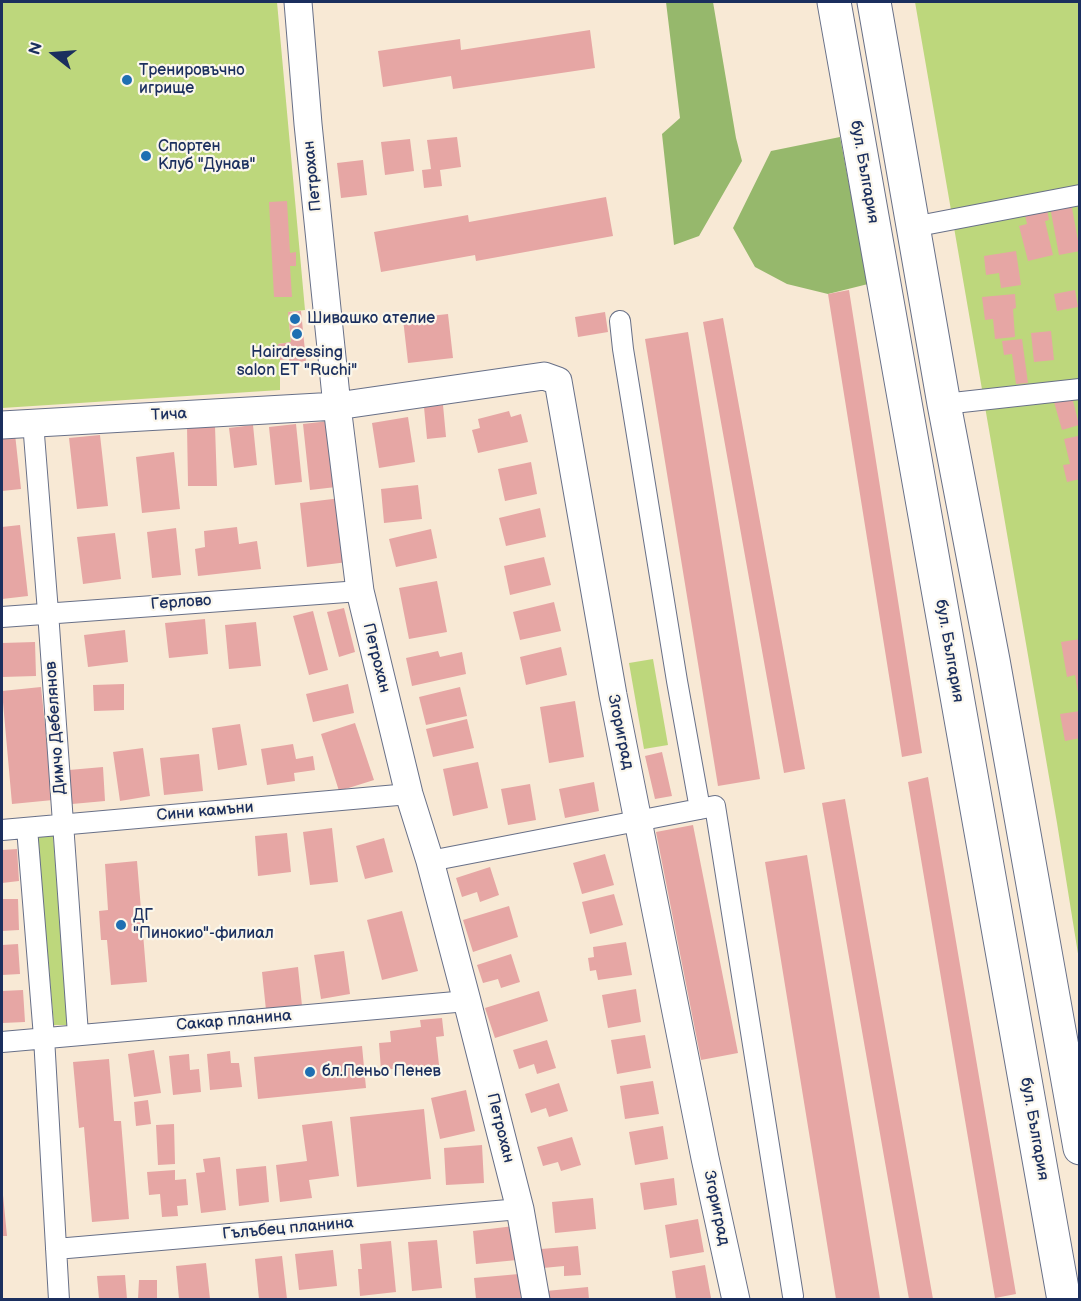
<!DOCTYPE html>
<html>
<head>
<meta charset="utf-8">
<style>
  body { margin:0 }
  #map { position:relative; width:1081px; height:1301px; overflow:hidden; background:#f8e9d5; font-family:"Balsamiq Sans",sans-serif }
  canvas { display:block }
  .frame { position:absolute; inset:0; border:3px solid #1b2f5e; pointer-events:none }
  .north { position:absolute; left:24px; top:24px; width:60px; height:60px; -webkit-text-stroke:4px #fbf7ec; paint-order:stroke; rotate:287deg; font-size:16px; font-weight:700; line-height:24px; text-align:center; color:#1b2f5e }
  .north::after { content:''; display:block; margin:auto; width:21px; height:27px; background:#1b2f5e; clip-path:polygon(50% 0,100% 100%,50% 72%,0 100%) }
</style>
</head>
<body>
<div id="map">
<canvas width="1081" height="1301"></canvas>
<div class="frame"></div>
<div class="north">N</div>
</div>
<script>
const context = document.querySelector('canvas').getContext('2d');
context.lineJoin = 'round';
function fillPath(path, color) {
  context.fillStyle = color;
  context.fill(path, 'evenodd');
}
function strokePath(path, color, width, dash) {
  context.strokeStyle = color;
  context.lineWidth = width;
  context.lineCap = dash ? 'butt' : 'round';
  context.setLineDash(dash || []);
  context.stroke(path);
}
function label(font, color, halo, rows, align = 'center') {
  context.font = font + ' "Balsamiq Sans",sans-serif';
  context.lineWidth = 4.5;
  context.setLineDash([]);
  context.textBaseline = 'middle';
  context.strokeStyle = halo;
  context.fillStyle = color;
  for (const [text, x, y, turn = 0] of rows) {
    context.save();
    context.translate(x, y);
    context.rotate((+turn || 0) * Math.PI / 180);
    context.textAlign = isNaN(turn) ? turn : align;
    if (halo) context.strokeText(text, 0, 0);
    context.fillText(text, 0, 0);
    context.restore();
  }
}
fillPath(new Path2D(`
  M 2,2 L 277,2 L 305,310 L 288,312 L 291,342 L 278,344 L 280,360 L 280,390 L 2,408 Z
  M 915,2 L 1079,2 L 1079,960 L 1057,823 Z
  M 653,659 L 668,745 L 644,749 L 629,663 Z
  M 53,834 L 68,1025 L 54,1025 L 37,835 Z`), '#bdd77c');
fillPath(new Path2D(`
  M 666,2 L 713,2 L 736,138 L 742,161 L 699,236 L 674,245 L 662,134 L 680,118 Z
  M 840,137 L 868,284 L 828,294 L 787,284 L 755,267 L 733,228 L 771,151 Z`), '#96b86c');
fillPath(new Path2D(`
  M 590,30 L 595,68 L 453,89 L 451,76 L 383,87 L 378,51 L 460,39 L 461,50 Z
  M 457,137 L 461,167 L 440,170 L 442,186 L 424,188 L 422,170 L 431,169 L 427,140 Z
  M 410,139 L 414,171 L 385,175 L 381,142 Z
  M 363,160 L 367,195 L 341,198 L 337,163 Z
  M 606,197 L 613,236 L 476,261 L 475,255 L 381,272 L 374,232 L 468,215 L 469,222 Z
  M 287,201 L 290,253 L 296,252 L 296,266 L 290,266 L 292,297 L 274,297 L 269,202 Z
  M 1071,203 L 1080,251 L 1059,255 L 1050,207 Z
  M 1047,209 L 1049,220 L 1045,221 L 1053,255 L 1028,261 L 1019,226 L 1027,224 L 1025,215 Z
  M 1016,251 L 1021,285 L 1001,288 L 999,273 L 986,275 L 984,256 Z
  M 849,290 L 922,753 L 902,757 L 828,294 Z
  M 1075,290 L 1078,307 L 1057,311 L 1054,294 Z
  M 1015,294 L 1016,308 L 1013,309 L 1015,337 L 995,339 L 993,319 L 985,320 L 982,297 Z
  M 301,311 L 306,361 L 290,363 L 289,359 L 280,360 L 278,344 L 291,342 L 288,312 Z
  M 605,312 L 608,332 L 578,337 L 575,317 Z
  M 448,314 L 453,358 L 408,363 L 403,319 Z
  M 723,318 L 805,769 L 784,773 L 703,322 Z
  M 1051,331 L 1054,360 L 1034,362 L 1031,333 Z
  M 688,332 L 760,779 L 718,786 L 645,339 Z
  M 1022,339 L 1028,383 L 1016,384 L 1012,354 L 1004,355 L 1002,341 Z
  M 1072,397 L 1079,425 L 1062,430 L 1054,402 Z
  M 443,405 L 446,437 L 427,439 L 424,407 Z
  M 509,411 L 511,417 L 521,414 L 528,442 L 478,453 L 472,430 L 480,428 L 478,419 Z
  M 408,417 L 415,462 L 379,468 L 372,423 Z
  M 329,421 L 336,487 L 310,490 L 303,424 Z
  M 296,424 L 302,482 L 275,485 L 269,427 Z
  M 253,425 L 257,465 L 234,468 L 229,428 Z
  M 187,426 L 215,426 L 217,486 L 188,486 Z
  M 15,434 L 21,489 L 2,491 L 2,435 Z
  M 100,435 L 108,506 L 77,509 L 69,438 Z
  M 1078,436 L 1080,442 L 1080,479 L 1067,482 L 1063,465 L 1070,464 L 1064,439 Z
  M 174,452 L 180,509 L 142,513 L 136,457 Z
  M 531,462 L 537,494 L 505,501 L 498,469 Z
  M 418,485 L 422,519 L 384,523 L 381,489 Z
  M 341,498 L 348,562 L 307,567 L 300,503 Z
  M 540,508 L 546,537 L 506,546 L 499,518 Z
  M 20,525 L 28,596 L 2,599 L 2,527 Z
  M 237,527 L 239,544 L 257,541 L 261,569 L 198,576 L 195,549 L 205,547 L 204,531 Z
  M 176,528 L 181,575 L 152,578 L 147,532 Z
  M 431,529 L 437,558 L 396,567 L 389,539 Z
  M 115,533 L 121,579 L 83,584 L 77,537 Z
  M 544,557 L 551,585 L 510,595 L 504,566 Z
  M 437,581 L 447,632 L 409,639 L 399,588 Z
  M 554,602 L 561,631 L 520,640 L 513,612 Z
  M 344,608 L 355,652 L 339,657 L 327,612 Z
  M 313,611 L 328,670 L 309,675 L 293,616 Z
  M 205,619 L 208,654 L 169,658 L 165,623 Z
  M 256,622 L 261,666 L 229,669 L 225,625 Z
  M 125,630 L 128,662 L 88,667 L 84,635 Z
  M 1080,639 L 1080,693 L 1078,693 L 1075,675 L 1067,677 L 1061,642 Z
  M 35,642 L 36,676 L 2,677 L 2,643 Z
  M 561,647 L 567,675 L 526,685 L 520,657 Z
  M 438,651 L 440,657 L 462,652 L 466,674 L 412,686 L 406,658 Z
  M 124,684 L 124,710 L 94,711 L 93,685 Z
  M 348,684 L 354,713 L 313,722 L 306,694 Z
  M 41,687 L 53,800 L 12,804 L 2,691 Z
  M 460,687 L 467,716 L 426,725 L 419,697 Z
  M 575,701 L 584,757 L 549,763 L 540,707 Z
  M 1080,711 L 1080,738 L 1065,741 L 1060,714 Z
  M 467,719 L 474,748 L 433,757 L 426,729 Z
  M 355,723 L 374,780 L 339,791 L 321,734 Z
  M 240,724 L 247,765 L 218,770 L 212,728 Z
  M 293,744 L 296,759 L 313,756 L 315,770 L 294,773 L 295,781 L 267,785 L 261,749 Z
  M 143,748 L 150,796 L 120,801 L 113,752 Z
  M 662,752 L 672,796 L 655,799 L 645,756 Z
  M 199,754 L 203,791 L 164,795 L 160,758 Z
  M 478,762 L 488,808 L 453,816 L 443,769 Z
  M 103,767 L 105,801 L 72,804 L 69,770 Z
  M 928,777 L 1016,1294 L 995,1298 L 908,782 Z
  M 594,782 L 599,811 L 565,818 L 559,789 Z
  M 530,784 L 536,820 L 508,825 L 501,789 Z
  M 845,799 L 933,1299 L 909,1299 L 822,803 Z
  M 693,825 L 738,1053 L 701,1060 L 656,832 Z
  M 332,828 L 338,882 L 310,885 L 303,832 Z
  M 287,833 L 291,872 L 258,876 L 255,836 Z
  M 384,838 L 393,872 L 365,879 L 356,846 Z
  M 17,849 L 19,881 L 2,883 L 2,850 Z
  M 605,854 L 614,885 L 582,894 L 573,863 Z
  M 807,855 L 880,1299 L 836,1299 L 765,862 Z
  M 137,861 L 147,982 L 111,985 L 107,940 L 101,940 L 99,911 L 108,910 L 105,864 Z
  M 490,867 L 499,895 L 480,902 L 477,892 L 462,897 L 456,878 Z
  M 614,894 L 623,925 L 590,934 L 582,902 Z
  M 2,899 L 18,899 L 19,930 L 2,931 Z
  M 509,906 L 518,937 L 473,952 L 463,920 Z
  M 402,911 L 418,971 L 382,980 L 367,920 Z
  M 626,942 L 632,975 L 598,980 L 596,970 L 590,971 L 588,958 L 594,957 L 593,947 Z
  M 18,944 L 20,974 L 2,975 L 2,945 Z
  M 344,951 L 350,994 L 321,999 L 314,955 Z
  M 511,954 L 520,982 L 501,988 L 498,979 L 483,983 L 477,965 Z
  M 298,967 L 302,1006 L 266,1010 L 262,972 Z
  M 636,989 L 641,1022 L 608,1028 L 602,995 Z
  M 23,990 L 25,1022 L 2,1023 L 2,991 Z
  M 539,991 L 548,1021 L 495,1038 L 485,1008 Z
  M 442,1018 L 444,1036 L 436,1037 L 439,1065 L 381,1070 L 379,1043 L 391,1042 L 390,1031 L 421,1027 L 420,1020 Z
  M 645,1035 L 651,1068 L 617,1074 L 611,1040 Z
  M 547,1040 L 556,1068 L 537,1074 L 534,1064 L 519,1069 L 513,1050 Z
  M 362,1046 L 366,1088 L 258,1099 L 254,1057 Z
  M 154,1050 L 161,1093 L 134,1097 L 128,1054 Z
  M 230,1051 L 231,1063 L 239,1063 L 242,1087 L 210,1090 L 207,1054 Z
  M 189,1054 L 190,1070 L 199,1069 L 201,1092 L 173,1095 L 169,1056 Z
  M 109,1059 L 114,1121 L 121,1121 L 129,1219 L 92,1222 L 84,1127 L 79,1128 L 73,1062 Z
  M 653,1081 L 659,1114 L 625,1119 L 620,1086 Z
  M 559,1083 L 568,1111 L 549,1117 L 546,1108 L 531,1113 L 525,1094 Z
  M 466,1090 L 475,1131 L 440,1139 L 431,1098 Z
  M 148,1100 L 151,1124 L 136,1126 L 134,1102 Z
  M 424,1109 L 431,1179 L 357,1187 L 350,1117 Z
  M 332,1121 L 339,1176 L 309,1180 L 312,1198 L 280,1202 L 276,1165 L 307,1161 L 302,1125 Z
  M 174,1124 L 175,1164 L 158,1165 L 156,1125 Z
  M 663,1126 L 668,1159 L 635,1165 L 629,1132 Z
  M 572,1137 L 581,1165 L 561,1171 L 558,1162 L 543,1166 L 537,1147 Z
  M 482,1145 L 484,1183 L 446,1185 L 444,1148 Z
  M 220,1157 L 226,1210 L 201,1213 L 196,1173 L 205,1172 L 203,1159 Z
  M 266,1166 L 269,1202 L 239,1206 L 236,1169 Z
  M 175,1170 L 175,1180 L 186,1179 L 188,1205 L 177,1206 L 178,1216 L 162,1217 L 160,1194 L 149,1195 L 147,1172 Z
  M 674,1178 L 677,1205 L 644,1210 L 640,1183 Z
  M 2,1195 L 3,1195 L 7,1236 L 2,1236 Z
  M 593,1198 L 596,1229 L 555,1233 L 552,1202 Z
  M 698,1219 L 704,1252 L 670,1258 L 665,1225 Z
  M 514,1226 L 517,1260 L 476,1264 L 473,1231 Z
  M 437,1240 L 442,1288 L 412,1291 L 408,1242 Z
  M 391,1241 L 396,1292 L 360,1296 L 358,1269 L 362,1269 L 360,1244 Z
  M 578,1246 L 581,1275 L 564,1276 L 564,1266 L 543,1268 L 541,1249 Z
  M 333,1250 L 337,1286 L 299,1290 L 295,1254 Z
  M 282,1256 L 287,1299 L 259,1299 L 255,1259 Z
  M 206,1263 L 210,1299 L 179,1299 L 176,1266 Z
  M 705,1265 L 711,1298 L 702,1299 L 676,1299 L 672,1271 Z
  M 519,1274 L 521,1299 L 476,1299 L 474,1278 Z
  M 125,1275 L 127,1299 L 99,1299 L 97,1276 Z
  M 139,1280 L 157,1280 L 157,1299 L 138,1299 Z
  M 588,1287 L 589,1299 L 547,1299 L 546,1291 Z`), '#e6a6a4');
const street = new Path2D(`
  M 913,227 L 1080,195
  M 620,321 L 623,349 L 677,681 L 700,809
  M 944,404 L 1080,389
  M 33,422 L 48,612 L 78,1034
  M 2,617 L 360,591
  M 27,828 L 44,1037 L 59,1300
  M 2,830 L 409,794
  M 430,861 L 715,806 L 793,1296
  M 2,1042 L 467,1001
  M 56,1249 L 520,1209`);
const secondary = new Path2D(`
  M 298,2 L 308,124 L 337,406 L 360,591 L 409,794 L 430,861 L 467,1001 L 520,1209 L 536,1300
  M 2,425 L 337,406 L 544,376 L 558,381 L 613,695 L 705,1158 L 736,1300`);
const highway = new Path2D(`
  M 834,2 L 1064,1300
  M 874,2 L 944,404 L 993,660 L 1080,1148`);
strokePath(street, '#687088', 22);
strokePath(secondary, '#687088', 29);
strokePath(highway, '#687088', 35);
strokePath(street, '#fff', 20);
strokePath(secondary, '#fff', 27);
strokePath(highway, '#fff', 33);
for (const [x, y, r, color] of [
  [127,80,6,"#1f6fb2"],
  [146,156,6,"#1f6fb2"],
  [295,319,6,"#1f6fb2"],
  [297,334,6,"#1f6fb2"],
  [121,925,6,"#1f6fb2"],
  [310,1072,6,"#1f6fb2"]
]) {
  const dot = new Path2D();
  dot.arc(x, y, r, 0, 2 * Math.PI);
  context.fillStyle = color;
  context.fill(dot);
  strokePath(dot, '#fbf7ec', 2);
}
label('16px', '#1b2f5e', '#fbf7ec', [
  ["Тренировъчно",139,71],
  ["игрище",139,89],
  ["Спортен",158,147],
  ["Клуб \"Дунав\"",158,165],
  ["Шивашко ателие",307,319],
  ["Hairdressing",297,353,"center"],
  ["salon ET \"Ruchi\"",297,371,"center"],
  ["ДГ",133,916],
  ["\"Пинокио\"-филиал",133,934],
  ["бл.Пеньо Пенев",322,1072]
], 'left');
label('16px', '#1b2f5e', '#fbf7ec', [
  ["бул. България",864,172,80],
  ["Петрохан",313,176,-96],
  ["Тича",169,415,-3],
  ["Герлово",181,603,-4],
  ["бул. България",949,651,80],
  ["Петрохан",376,658,76],
  ["Димчо Дебелянов",56,728,-94],
  ["Згориград",620,732,78],
  ["Сини камъни",205,812,-5],
  ["Сакар планина",234,1021,-5],
  ["Петрохан",500,1128,76],
  ["бул. България",1034,1129,80],
  ["Згориград",716,1208,78],
  ["Гълъбец планина",288,1229,-5]
]);
</script>
</body>
</html>
